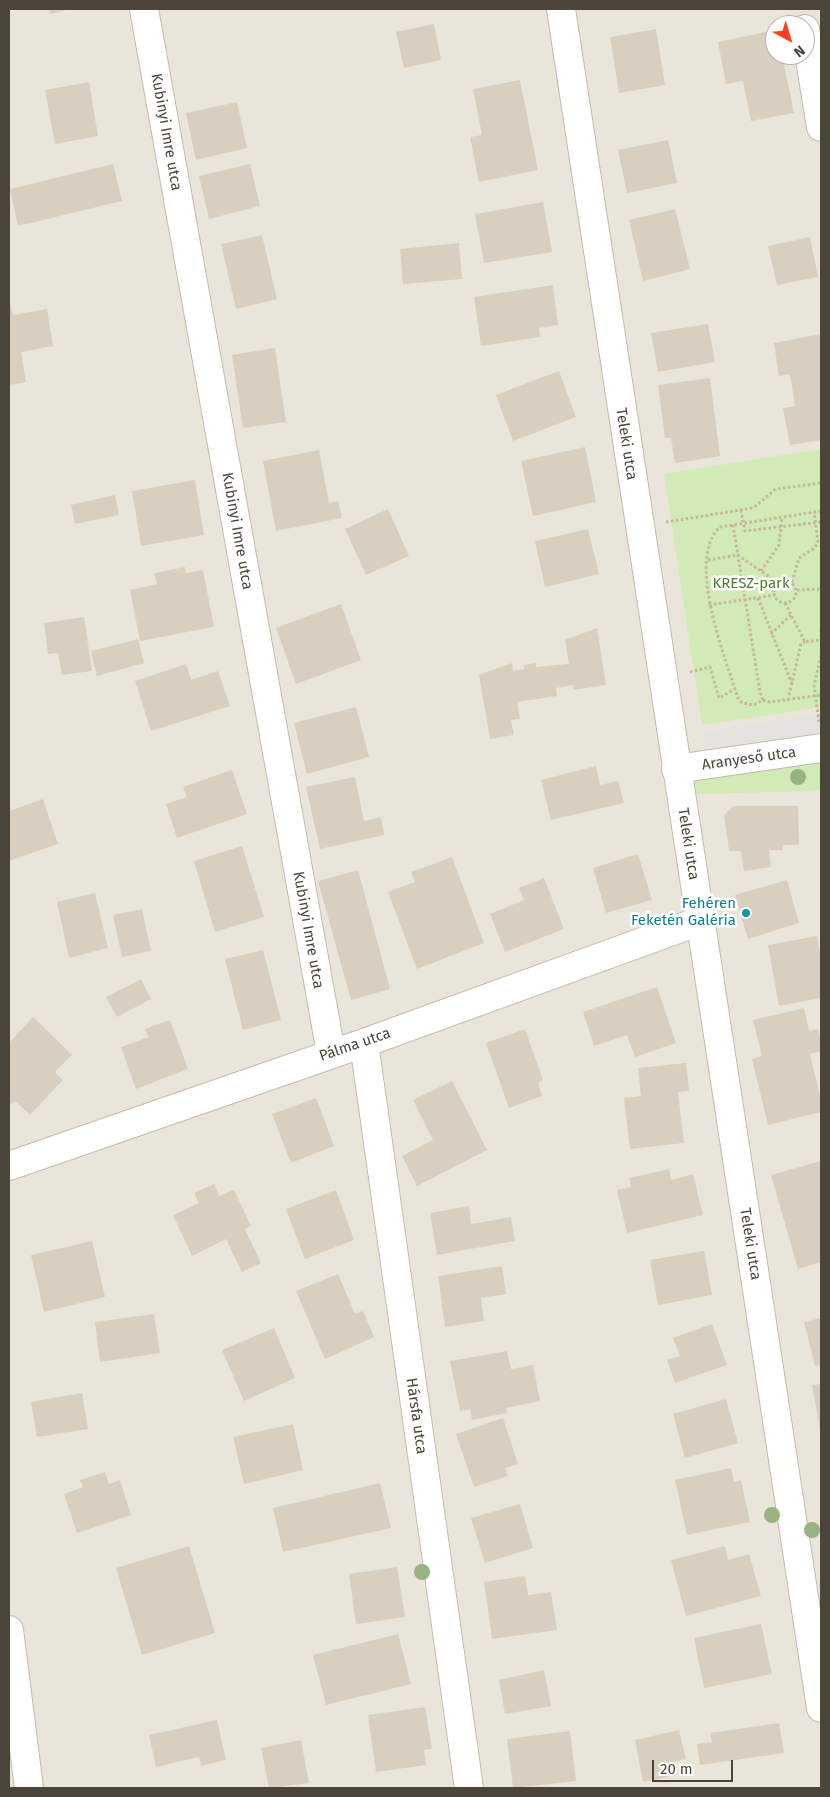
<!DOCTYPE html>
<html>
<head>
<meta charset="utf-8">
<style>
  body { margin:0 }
  #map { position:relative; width:830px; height:1797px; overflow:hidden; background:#f6f3ec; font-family:"Fira Sans",sans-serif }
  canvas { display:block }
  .frame { position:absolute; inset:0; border:10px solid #4b4439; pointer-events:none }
  .north { position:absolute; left:765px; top:15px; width:50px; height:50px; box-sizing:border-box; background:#fff; border:1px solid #b7b4b0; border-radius:50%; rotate:141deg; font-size:14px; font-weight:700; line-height:20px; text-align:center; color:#4b4439 }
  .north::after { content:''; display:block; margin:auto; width:18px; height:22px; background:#fc3f1d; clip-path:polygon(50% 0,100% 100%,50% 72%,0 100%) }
  .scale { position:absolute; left:652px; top:1760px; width:81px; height:22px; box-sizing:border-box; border:2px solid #4b4439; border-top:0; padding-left:6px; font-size:15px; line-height:18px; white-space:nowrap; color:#4b4439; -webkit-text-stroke:4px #fff; paint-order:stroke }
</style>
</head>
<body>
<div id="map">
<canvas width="830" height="1797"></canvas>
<div class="frame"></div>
<div class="north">N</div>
<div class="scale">20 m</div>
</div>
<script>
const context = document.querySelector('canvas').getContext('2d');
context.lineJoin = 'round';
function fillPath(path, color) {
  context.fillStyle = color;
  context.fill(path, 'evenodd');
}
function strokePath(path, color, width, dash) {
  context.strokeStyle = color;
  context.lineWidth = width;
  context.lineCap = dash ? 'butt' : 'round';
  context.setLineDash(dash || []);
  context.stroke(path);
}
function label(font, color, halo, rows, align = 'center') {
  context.font = font + ' "Fira Sans",sans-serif';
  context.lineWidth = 5;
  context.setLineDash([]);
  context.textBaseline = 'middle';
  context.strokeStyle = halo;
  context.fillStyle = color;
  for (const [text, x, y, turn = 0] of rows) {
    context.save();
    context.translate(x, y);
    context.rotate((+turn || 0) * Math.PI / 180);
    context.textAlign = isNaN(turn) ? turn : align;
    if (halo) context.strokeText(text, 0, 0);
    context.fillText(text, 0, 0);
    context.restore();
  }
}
fillPath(new Path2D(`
  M 9,9 L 821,9 L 821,1788 L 9,1788 ZM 775,25 L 805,25 L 805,55 L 775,55 Z`), '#eae5da');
fillPath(new Path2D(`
  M 821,449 L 821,707 L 702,725 L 664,474 Z
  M 821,761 L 821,791 L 693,794 L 691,782 Z`), '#d2eab5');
fillPath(new Path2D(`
  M 821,714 L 821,735 L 707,752 L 704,732 Z`), '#e5e3e0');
fillPath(new Path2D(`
  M 49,9 L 70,9 L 51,14 Z
  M 434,24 L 441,60 L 404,68 L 396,32 Z
  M 656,29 L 665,85 L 619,93 L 610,37 Z
  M 775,30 L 775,55 L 782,55 L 794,113 L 751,121 L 743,81 L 726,84 L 718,42 Z
  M 520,80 L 538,170 L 479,182 L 470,137 L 482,135 L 473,89 Z
  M 89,82 L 98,136 L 55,144 L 45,90 Z
  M 237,102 L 247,148 L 196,160 L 186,113 Z
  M 668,140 L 677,183 L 627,193 L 618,150 Z
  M 113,164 L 122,201 L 18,226 L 10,189 Z
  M 250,164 L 260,206 L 209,219 L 199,176 Z
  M 543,202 L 552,252 L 484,263 L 475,214 Z
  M 675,209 L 690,269 L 643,281 L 629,220 Z
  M 262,235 L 277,299 L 236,309 L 221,244 Z
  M 810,237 L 818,277 L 777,285 L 768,246 Z
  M 459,243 L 462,279 L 403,284 L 400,249 Z
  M 553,285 L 558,325 L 539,328 L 540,337 L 481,346 L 474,297 Z
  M 9,298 L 13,315 L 47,309 L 53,346 L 21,352 L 26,382 L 9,385 Z
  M 708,324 L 715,362 L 658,372 L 651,333 Z
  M 821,334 L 821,440 L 790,445 L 783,408 L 795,406 L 790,374 L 779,376 L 774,343 Z
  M 275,348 L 286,422 L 243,428 L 232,355 Z
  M 559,371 L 576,417 L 513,441 L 496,395 Z
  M 710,378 L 720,456 L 675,463 L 671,438 L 665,438 L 658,385 Z
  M 585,447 L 596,502 L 533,516 L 521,461 Z
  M 319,450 L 329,503 L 338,501 L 342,518 L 276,531 L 263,461 Z
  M 195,480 L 204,535 L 141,546 L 132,491 Z
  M 115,495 L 119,515 L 75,524 L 71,505 Z
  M 388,509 L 409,556 L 366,575 L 345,529 Z
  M 588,529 L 599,574 L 545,587 L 535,541 Z
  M 185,567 L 186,573 L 203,570 L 214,627 L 140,641 L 130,590 L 157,584 L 154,573 Z
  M 341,604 L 361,660 L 296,684 L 276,628 Z
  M 84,617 L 92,671 L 62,675 L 58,653 L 48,654 L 44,623 Z
  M 597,628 L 606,685 L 574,690 L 573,685 L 556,688 L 557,696 L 517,702 L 520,719 L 511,720 L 514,735 L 490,739 L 479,675 L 512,663 L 513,671 L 524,669 L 524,665 L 536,663 L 536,667 L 569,664 L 565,640 Z
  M 138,639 L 144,663 L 97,676 L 91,651 Z
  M 186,664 L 191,680 L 218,671 L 230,706 L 151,731 L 135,681 Z
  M 356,707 L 369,757 L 307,774 L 294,723 Z
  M 596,766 L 600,785 L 618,781 L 624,803 L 551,820 L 541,780 Z
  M 232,770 L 247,814 L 177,838 L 166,804 L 187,797 L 183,787 Z
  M 355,777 L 364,821 L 381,817 L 384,835 L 320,849 L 306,787 Z
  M 43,799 L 58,844 L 9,861 L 9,811 Z
  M 733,806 L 798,806 L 799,845 L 783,845 L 783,850 L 769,850 L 771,867 L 744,871 L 741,851 L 729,851 L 724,815 Z
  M 242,846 L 264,917 L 215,932 L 194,861 Z
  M 638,854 L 652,900 L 606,913 L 593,868 Z
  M 452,857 L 484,943 L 417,969 L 388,892 L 415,882 L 411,872 Z
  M 358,870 L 390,989 L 351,1000 L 318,881 Z
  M 544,878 L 564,929 L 505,952 L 490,914 L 524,900 L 519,888 Z
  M 787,880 L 799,923 L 748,939 L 735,895 Z
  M 95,893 L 108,948 L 69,958 L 57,902 Z
  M 142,909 L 151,951 L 122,957 L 113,915 Z
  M 817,936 L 821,959 L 821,998 L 779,1006 L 768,945 Z
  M 263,950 L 281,1020 L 243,1030 L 225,959 Z
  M 141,979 L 151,999 L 117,1017 L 106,997 Z
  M 657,987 L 676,1043 L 635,1057 L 627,1035 L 594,1046 L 583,1012 Z
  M 804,1008 L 809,1031 L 818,1029 L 821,1041 L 821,1051 L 810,1054 L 821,1100 L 821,1112 L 768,1125 L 752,1059 L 762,1056 L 753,1020 Z
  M 33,1017 L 72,1055 L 55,1072 L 63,1080 L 30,1115 L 15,1101 L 9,1105 L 9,1043 Z
  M 170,1020 L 188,1069 L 136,1089 L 121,1047 L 149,1037 L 145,1029 Z
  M 525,1029 L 543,1080 L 538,1083 L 542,1096 L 509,1108 L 486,1043 Z
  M 686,1063 L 689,1091 L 678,1092 L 684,1143 L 630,1149 L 624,1098 L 641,1096 L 638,1068 Z
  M 452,1081 L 487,1150 L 417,1186 L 402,1156 L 433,1140 L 413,1100 Z
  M 316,1098 L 334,1146 L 291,1163 L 272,1114 Z
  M 821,1161 L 821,1262 L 798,1269 L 771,1175 Z
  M 669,1169 L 671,1180 L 693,1174 L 703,1215 L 627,1233 L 617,1190 L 631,1187 L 629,1178 Z
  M 214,1184 L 219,1196 L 234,1190 L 251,1226 L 245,1229 L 261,1263 L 242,1272 L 226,1239 L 192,1256 L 173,1215 L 199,1203 L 194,1193 Z
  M 336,1190 L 354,1240 L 305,1259 L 286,1209 Z
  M 469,1206 L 471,1224 L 511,1217 L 515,1241 L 437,1255 L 430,1213 Z
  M 92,1241 L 105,1297 L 44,1312 L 31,1255 Z
  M 704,1251 L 712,1295 L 658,1305 L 650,1260 Z
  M 502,1266 L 506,1294 L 481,1298 L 484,1321 L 445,1327 L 438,1276 Z
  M 338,1274 L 355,1314 L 363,1311 L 374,1337 L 325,1359 L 296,1291 Z
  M 154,1314 L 160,1353 L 100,1362 L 95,1322 Z
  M 821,1318 L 821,1365 L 815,1366 L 804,1322 Z
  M 712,1324 L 727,1365 L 675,1383 L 667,1360 L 680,1356 L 673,1338 Z
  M 274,1328 L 295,1378 L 244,1401 L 222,1350 Z
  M 507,1351 L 511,1369 L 533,1365 L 540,1401 L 506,1408 L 507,1413 L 472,1420 L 470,1409 L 460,1411 L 450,1361 Z
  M 821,1384 L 821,1429 L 820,1429 L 812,1385 Z
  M 82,1393 L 88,1429 L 37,1437 L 31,1402 Z
  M 726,1399 L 738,1443 L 685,1458 L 673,1414 Z
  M 503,1418 L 518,1464 L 505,1468 L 508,1476 L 474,1487 L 456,1434 Z
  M 293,1424 L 303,1470 L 244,1484 L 233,1437 Z
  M 731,1468 L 734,1482 L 741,1480 L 750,1522 L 687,1535 L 675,1480 Z
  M 105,1472 L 109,1484 L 120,1480 L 131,1515 L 77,1533 L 64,1494 L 83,1487 L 80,1480 Z
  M 380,1483 L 391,1528 L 283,1552 L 273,1508 Z
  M 520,1504 L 533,1548 L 485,1563 L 471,1518 Z
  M 189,1546 L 215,1633 L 142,1655 L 116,1568 Z
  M 725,1546 L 728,1560 L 749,1554 L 761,1596 L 686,1616 L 671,1560 Z
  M 397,1567 L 405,1617 L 356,1624 L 349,1574 Z
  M 525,1576 L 528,1595 L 551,1592 L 557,1630 L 492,1639 L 484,1582 Z
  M 761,1624 L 772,1674 L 704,1688 L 694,1638 Z
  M 398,1634 L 411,1684 L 326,1705 L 313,1655 Z
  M 544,1670 L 551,1706 L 505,1714 L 499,1680 Z
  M 425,1707 L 432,1749 L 424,1750 L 426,1765 L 376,1772 L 368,1715 Z
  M 217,1720 L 226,1760 L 201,1766 L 199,1757 L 156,1767 L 149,1735 Z
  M 779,1723 L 784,1753 L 700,1765 L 697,1744 L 712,1742 L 710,1733 Z
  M 679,1730 L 686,1759 L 665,1764 L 668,1777 L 643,1782 L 635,1740 Z
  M 570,1731 L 576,1781 L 513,1788 L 507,1739 Z
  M 301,1740 L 309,1783 L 269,1788 L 261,1748 Z`), '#d8cfc1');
const minor = new Path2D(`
  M 144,9 L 331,1053
  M 561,9 L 821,1708
  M 805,29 L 821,127
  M 676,769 L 821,748
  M 364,1043 L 469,1788
  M 9,1166 L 364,1043 L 700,921
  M 9,1630 L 29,1788`);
strokePath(minor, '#c2bbae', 30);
strokePath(new Path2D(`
  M 741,510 L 745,531 L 821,522
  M 821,511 L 720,527 C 685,558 726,660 738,698 L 742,703 L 754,705 L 763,700 L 770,702 L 821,695
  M 666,522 L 753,508 L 776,489 L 821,483
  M 733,525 L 760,692 L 763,700
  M 708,560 L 738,555 L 778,583
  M 761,571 L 779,545 L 782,517
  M774 592a11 11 0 1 1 22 0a11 11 0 1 1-22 0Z
  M 792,582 L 799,558 L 812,550 L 818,543 L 814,512
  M 797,590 L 821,589
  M 758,598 L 792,684
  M 785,603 L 805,642 L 821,640
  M 709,605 L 775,595
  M 821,629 L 821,637
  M 771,634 L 791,615
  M 690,672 L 710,667 L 719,698 L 735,689
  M 788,700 L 801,644 L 805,642
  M 819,722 L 814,685 L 821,656`), '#c4b79f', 3, [2.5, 2.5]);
strokePath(minor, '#fff', 28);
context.fillStyle = '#97b381';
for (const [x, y] of [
  [798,777],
  [772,1515],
  [812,1530],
  [422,1572]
]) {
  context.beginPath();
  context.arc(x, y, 8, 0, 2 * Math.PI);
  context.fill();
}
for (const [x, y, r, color] of [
  [746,913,5,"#0f9aa8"]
]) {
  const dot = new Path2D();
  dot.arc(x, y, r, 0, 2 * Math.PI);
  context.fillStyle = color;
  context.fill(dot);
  strokePath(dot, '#fff', 2);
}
label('15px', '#4b4439', '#fff', [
  ["Kubinyi Imre utca",166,132,80],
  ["Teleki utca",626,444,81],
  ["Kubinyi Imre utca",237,531,80],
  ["Aranyeső utca",749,759,-8],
  ["Teleki utca",688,844,81],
  ["Kubinyi Imre utca",308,930,80],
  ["Pálma utca",355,1045,-19],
  ["Teleki utca",750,1244,81],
  ["Hársfa utca",416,1416,82]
]);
label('15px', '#4a7f2a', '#fff', [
  ["KRESZ-park",751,584]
]);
label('15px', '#0d838f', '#fff', [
  ["Fehéren",736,904],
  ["Feketén Galéria",736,921]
], 'right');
</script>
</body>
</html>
